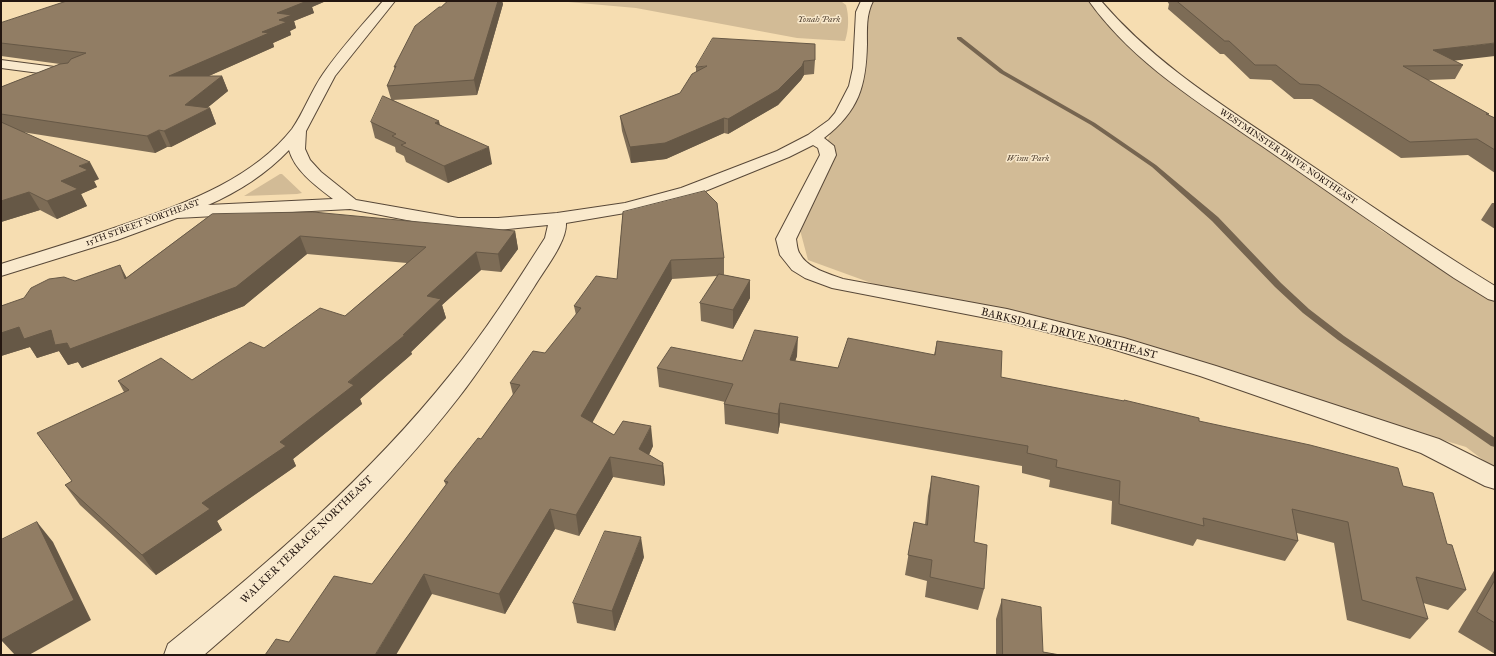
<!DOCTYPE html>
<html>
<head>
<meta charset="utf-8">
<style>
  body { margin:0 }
  #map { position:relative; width:1496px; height:656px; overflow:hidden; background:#f6ddb1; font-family:"IM FELL Great Primer",serif }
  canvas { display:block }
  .frame { position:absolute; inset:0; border:2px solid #231610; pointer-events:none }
</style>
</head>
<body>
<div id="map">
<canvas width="1496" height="656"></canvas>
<div class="frame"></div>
</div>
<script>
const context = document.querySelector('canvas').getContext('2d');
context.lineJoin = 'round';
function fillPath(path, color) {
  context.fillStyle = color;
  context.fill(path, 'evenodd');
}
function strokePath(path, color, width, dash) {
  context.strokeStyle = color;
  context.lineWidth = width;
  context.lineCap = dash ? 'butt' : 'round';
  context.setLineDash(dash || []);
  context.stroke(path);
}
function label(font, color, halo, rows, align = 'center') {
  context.font = font + ' "IM FELL Great Primer",serif';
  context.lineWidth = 3;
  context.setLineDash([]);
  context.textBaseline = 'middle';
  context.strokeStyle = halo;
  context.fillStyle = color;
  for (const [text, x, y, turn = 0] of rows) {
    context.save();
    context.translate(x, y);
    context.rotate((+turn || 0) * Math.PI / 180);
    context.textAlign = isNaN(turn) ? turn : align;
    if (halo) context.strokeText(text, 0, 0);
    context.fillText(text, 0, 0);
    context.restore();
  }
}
fillPath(new Path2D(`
  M 557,1 L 823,1 L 842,2 L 846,5 C 849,16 849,29 845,41 L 797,38 L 636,8 Z
  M 868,1 L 1095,1 L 1191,88 L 1382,231 L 1495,296 L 1495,469 L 1466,447 L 1118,342 L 896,292 L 808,260 L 796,215 L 854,78 Z
  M 280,174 L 282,174 L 302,193 L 297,194 L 244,196 Z`), '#d2bb96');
fillPath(new Path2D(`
  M 957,37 L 961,37 L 1004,71 L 1095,123 L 1156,165 L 1218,217 L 1281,283 L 1309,309 L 1344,336 L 1495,438 L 1495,447 L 1491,446 L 1338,340 L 1303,313 L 1275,287 L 1212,221 L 1152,167 L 1091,125 L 1000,73 L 957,39 Z`), '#766550');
const street = new Path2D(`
  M 383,1 L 395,1 L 335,76 L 306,131 L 305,149 L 310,160 L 321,172 L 356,200 L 458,218 L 498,218 L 557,213 L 625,203 L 681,188 L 777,151 L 808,135 L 829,120 L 835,113 L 849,86 L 853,68 L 856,12 L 861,1 L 873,1 C 866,15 867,28 867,44 C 866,86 859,111 824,138 L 834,146 L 836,155 L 796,239 C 797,244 797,250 800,254 C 807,268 829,274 843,279 L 1007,309 L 1124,338 L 1216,366 L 1439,439 L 1495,467 L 1495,489 L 1485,486 L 1421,453 L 1200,376 L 1109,348 L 1007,322 L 832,288 L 805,278 L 792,270 L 780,255 L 776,239 L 820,155 L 818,148 L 813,145 L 789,157 L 693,196 L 625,213 L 566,223 C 567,242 544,270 534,287 C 510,324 486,362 459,397 C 385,492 295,577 204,655 L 164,655 L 168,644 C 269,563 369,476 450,375 C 485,332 515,285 545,238 L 548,225 L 498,230 L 458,230 L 350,209 L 177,218 L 117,240 L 1,276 L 1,264 C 45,250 90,237 134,221 C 190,202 254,177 292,129 C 304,112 311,91 323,74 C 341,48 363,24 383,1 ZM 289,150 C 295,171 316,186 333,199 L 208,205 C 238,192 266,174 289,150 Z
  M 1089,1 L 1101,1 C 1155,64 1224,106 1293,153 C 1360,198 1426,244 1495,286 L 1495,301 L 1488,299 L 1454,278 C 1390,235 1326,190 1262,146 C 1201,104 1133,63 1089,1 Z
  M 1,60 L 70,69 L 75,70 L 77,73 L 75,76 L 70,77 L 1,68 Z`);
strokePath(street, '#584838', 2);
fillPath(street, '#f9e9cc');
fillPath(new Path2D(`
  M 67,1 L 326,1 L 312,7 L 314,13 L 294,21 L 296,28 L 290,31 L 291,35 L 273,43 L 274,47 L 209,76 L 222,76 L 228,91 L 207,108 L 210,108 L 216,124 L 171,147 L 167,147 L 155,153 L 22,132 L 99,179 L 94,181 L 97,187 L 81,194 L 87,206 L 57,219 L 40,210 L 1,222 L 1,87 L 60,64 L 1,56 L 1,23 Z
  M 448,1 L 502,1 L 503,4 L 477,95 L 393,100 L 441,125 L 492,164 L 448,183 L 406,162 L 404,156 L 396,152 L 395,147 L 375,138 L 371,122 L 391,99 L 387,86 L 395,69 L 394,67 L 441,7 Z
  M 1167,1 L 1495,1 L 1454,61 L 1463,65 L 1455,79 L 1428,80 L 1489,114 L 1488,115 L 1495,118 L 1495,173 L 1468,155 L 1401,158 L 1312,99 L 1294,99 L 1271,80 L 1250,79 L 1224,54 L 1220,54 L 1168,9 L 1169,4 Z
  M 815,60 L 814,74 L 804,75 L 801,80 L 778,105 L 728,134 L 724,133 L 666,159 L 631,163 L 622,131 L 620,116 L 680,93 L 696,72 L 696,67 Z
  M 1492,203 L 1495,203 L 1495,229 L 1481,220 Z
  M 623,212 L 724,258 L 724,275 L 750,280 L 750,298 L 733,329 L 701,321 L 700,303 L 717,276 L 672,279 L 592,422 L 614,435 L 653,446 L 649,455 L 663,463 L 665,483 L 664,486 L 613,477 L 579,536 L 555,529 L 505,614 L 432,594 L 289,642 L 372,584 L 446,485 L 444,481 L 481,439 L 513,395 L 510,383 L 545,353 L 576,315 L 574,306 L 617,279 Z
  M 212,214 L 515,231 L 518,249 L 501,272 L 481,270 L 442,305 L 446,318 L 411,352 L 412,354 L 360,399 L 362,404 L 293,459 L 296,466 L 217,521 L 222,530 L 156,575 L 80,505 L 65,485 L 72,481 L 124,392 L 118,381 L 192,380 L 264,348 L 345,316 L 407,263 L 307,254 L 244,306 L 82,368 L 78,362 L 68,365 L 59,351 L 37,358 L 30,347 L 1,356 L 1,306 L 126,278 Z
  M 937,341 L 1001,377 L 1199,421 L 1403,486 L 1447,544 L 1466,590 L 1448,610 L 1423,603 L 1428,619 L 1410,639 L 1347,620 L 1334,543 L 1297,533 L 1298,541 L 1285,561 L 1197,539 L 1193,546 L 1111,524 L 1112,501 L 1049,487 L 1050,480 L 1022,473 L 1022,466 L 780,423 L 778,434 L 725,424 L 724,404 L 725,402 L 659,387 L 657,368 L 797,356 L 795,361 L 838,368 L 934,355 Z
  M 932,476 L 974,542 L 984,589 L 978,610 L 925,597 L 927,581 L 905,575 L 914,522 L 925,525 L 928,496 Z
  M 644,557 L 615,631 L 577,623 L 573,603 Z
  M 1495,569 L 1495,654 L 1458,632 Z
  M 1002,599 L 1043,652 L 1060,655 L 996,655 L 996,619 Z`), '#7d6c56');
fillPath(new Path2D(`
  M 298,1 L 326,1 L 312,7 L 314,13 L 294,21 L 296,28 L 290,31 L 291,35 L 273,43 L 274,47 L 175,91 L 169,76 L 262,32 L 277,13 Z
  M 498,1 L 502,1 L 503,4 L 477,95 L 474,80 Z
  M 1495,43 L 1495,56 L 1426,64 L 1433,50 Z
  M 804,61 L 804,75 L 801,80 L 778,105 L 728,134 L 728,119 Z
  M 222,76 L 228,91 L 201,113 L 210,108 L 216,124 L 171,147 L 164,131 L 185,105 Z
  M 724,118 L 724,133 L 666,159 L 631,163 L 630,147 Z
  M 439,121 L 443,137 L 435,123 Z
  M 159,130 L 167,147 L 155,153 L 147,136 Z
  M 489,147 L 492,164 L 448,183 L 444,166 Z
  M 90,162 L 99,179 L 94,181 L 97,187 L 81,194 L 87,206 L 57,219 L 47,201 L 61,181 L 79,166 Z
  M 29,192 L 40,210 L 1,222 L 1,201 Z
  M 515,231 L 518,249 L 501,272 L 498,254 Z
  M 300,236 L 307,254 L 244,306 L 82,368 L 78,362 L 68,365 L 59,351 L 37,358 L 30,347 L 1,356 L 1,333 L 19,327 L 51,330 L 67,343 Z
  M 476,252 L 481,270 L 442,305 L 446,318 L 411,352 L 412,354 L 360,399 L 362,404 L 293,459 L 296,466 L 217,521 L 222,530 L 156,575 L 142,555 L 202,503 L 280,442 L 403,335 L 427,296 Z
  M 671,260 L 672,279 L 585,436 L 581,416 Z
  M 120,265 L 130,284 L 125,279 Z
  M 750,280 L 750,298 L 733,329 L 733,310 Z
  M 798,337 L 797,356 L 789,379 L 790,360 Z
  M 780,403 L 780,423 L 778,434 L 778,414 Z
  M 651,426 L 653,446 L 645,463 L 639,449 Z
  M 610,457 L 613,477 L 579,536 L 576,515 Z
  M 663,463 L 665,483 L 664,486 L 662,466 Z
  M 550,509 L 555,529 L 505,614 L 499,594 Z
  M 37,522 L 53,542 L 91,620 L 29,655 L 15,655 L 1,640 Z
  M 641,537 L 644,557 L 615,631 L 612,611 Z
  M 424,574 L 432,594 L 396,655 L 375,655 Z`), '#665846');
const building = new Path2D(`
  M 67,1 L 307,1 L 277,13 L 292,15 L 279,20 L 287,22 L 262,32 L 269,33 L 169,76 L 222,76 L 185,105 L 210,108 L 164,131 L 159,130 L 147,136 L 1,114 L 1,87 L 60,64 L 68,63 L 71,59 L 86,53 L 1,43 L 1,23 Z
  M 448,1 L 498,1 L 474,80 L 387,86 L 396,66 L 394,67 L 415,26 L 439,7 L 441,7 Z
  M 1177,1 L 1495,1 L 1495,43 L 1433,50 L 1463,65 L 1403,66 L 1489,114 L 1486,114 L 1495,118 L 1495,150 L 1477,139 L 1410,142 L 1319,85 L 1300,84 L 1276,65 L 1255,65 L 1229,41 L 1225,41 Z
  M 713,38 L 815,44 L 815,60 L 804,61 L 802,66 L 778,90 L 728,119 L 724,118 L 665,143 L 630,147 L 620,116 L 680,93 L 692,74 L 707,66 L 696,67 Z
  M 383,96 L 439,121 L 435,123 L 489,147 L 444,166 L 401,145 L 406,143 L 392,136 L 396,134 L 371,122 Z
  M 1,122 L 90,162 L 79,166 L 88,170 L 61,181 L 78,189 L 47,201 L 29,192 L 1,201 Z
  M 705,191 L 717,203 L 724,258 L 671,260 L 581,416 L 614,435 L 623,421 L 651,426 L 639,449 L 663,463 L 662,466 L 610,457 L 576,515 L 550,509 L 499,594 L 424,574 L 375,655 L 265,655 L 276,639 L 289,642 L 334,576 L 372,584 L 448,482 L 444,481 L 478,438 L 481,439 L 520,385 L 510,383 L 533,351 L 545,353 L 581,308 L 574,306 L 596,276 L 617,279 L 623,212 Z
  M 313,212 L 515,231 L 498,254 L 476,252 L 427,296 L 441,299 L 403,335 L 405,335 L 348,382 L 354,385 L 280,442 L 286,446 L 202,503 L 210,509 L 142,555 L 65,485 L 72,481 L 37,433 L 129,390 L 118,381 L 161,358 L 192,380 L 250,342 L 264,348 L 320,308 L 345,316 L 426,247 L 300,236 L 236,287 L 70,349 L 67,343 L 55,345 L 51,330 L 24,339 L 19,327 L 1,333 L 1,306 L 24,298 L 31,288 L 49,279 L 64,277 L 75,281 L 120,265 L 125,279 L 212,214 Z
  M 719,274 L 750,280 L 733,310 L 700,303 Z
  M 755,330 L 798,337 L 790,360 L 838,368 L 848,338 L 935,355 L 937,341 L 1002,351 L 1001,377 L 1124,401 L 1124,400 L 1199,418 L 1199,421 L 1310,445 L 1398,468 L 1403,486 L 1433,493 L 1447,544 L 1452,545 L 1466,590 L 1416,577 L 1428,619 L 1362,600 L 1348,522 L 1292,509 L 1298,541 L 1203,518 L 1204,526 L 1119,504 L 1120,481 L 1056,467 L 1057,460 L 1027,453 L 1028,446 L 780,403 L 778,414 L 724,404 L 733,384 L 657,368 L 671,347 L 742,361 Z
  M 932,476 L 979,486 L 974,542 L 987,545 L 984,589 L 930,577 L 932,560 L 908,555 L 914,522 L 927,525 Z
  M 37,522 L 74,600 L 1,640 L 1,540 Z
  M 605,531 L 641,537 L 612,611 L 573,603 Z
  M 1495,580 L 1495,623 L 1477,612 Z
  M 1002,599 L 1041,607 L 1043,652 L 1060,655 L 1003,655 Z`);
fillPath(building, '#917d64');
strokePath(building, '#665846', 1);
label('italic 9px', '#584838', '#f9e9cc', [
  ["Yonah Park",819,20],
  ["Winn Park",1028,159]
]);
label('9px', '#231610', '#f9e9cc', [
  ["WESTMINSTER DRIVE NORTHEAST",1288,157,34],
  ["15TH STREET NORTHEAST",143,223,-20]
]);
label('11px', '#231610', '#f9e9cc', [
  ["BARKSDALE DRIVE NORTHEAST",1069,334,14],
  ["WALKER TERRACE NORTHEAST",307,540,-44]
]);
</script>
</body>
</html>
